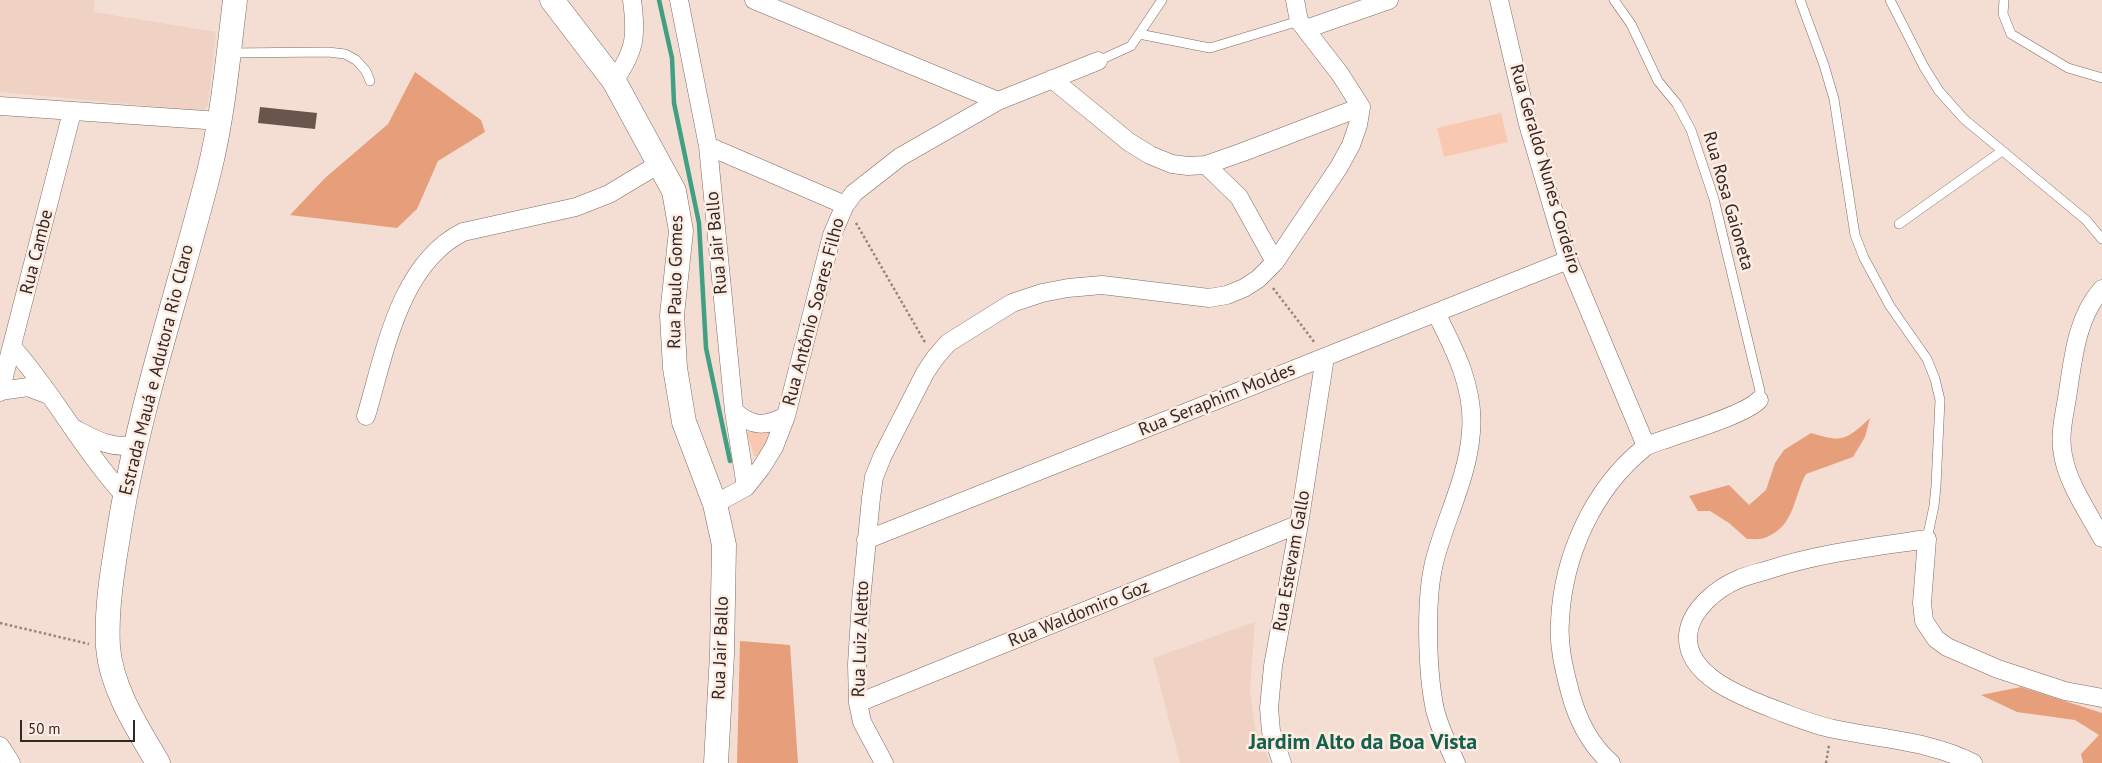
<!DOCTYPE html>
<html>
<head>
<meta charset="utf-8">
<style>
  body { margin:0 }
  #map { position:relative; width:2102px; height:763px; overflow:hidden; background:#f4ded3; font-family:"PT Sans",sans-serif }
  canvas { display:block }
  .scale { position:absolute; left:20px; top:720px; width:115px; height:22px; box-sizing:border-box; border:2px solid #312925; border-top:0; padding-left:6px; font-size:15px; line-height:18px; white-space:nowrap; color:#312925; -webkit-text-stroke:4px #feece3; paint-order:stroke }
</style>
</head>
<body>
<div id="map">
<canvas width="2102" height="763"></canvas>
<div class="scale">50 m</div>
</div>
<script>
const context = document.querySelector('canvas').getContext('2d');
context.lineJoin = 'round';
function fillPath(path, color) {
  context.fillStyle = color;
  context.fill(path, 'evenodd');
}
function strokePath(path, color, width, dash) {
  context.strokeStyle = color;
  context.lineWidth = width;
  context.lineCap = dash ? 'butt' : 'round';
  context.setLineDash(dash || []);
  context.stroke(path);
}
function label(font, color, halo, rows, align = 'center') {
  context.font = font + ' "PT Sans",sans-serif';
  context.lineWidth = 5;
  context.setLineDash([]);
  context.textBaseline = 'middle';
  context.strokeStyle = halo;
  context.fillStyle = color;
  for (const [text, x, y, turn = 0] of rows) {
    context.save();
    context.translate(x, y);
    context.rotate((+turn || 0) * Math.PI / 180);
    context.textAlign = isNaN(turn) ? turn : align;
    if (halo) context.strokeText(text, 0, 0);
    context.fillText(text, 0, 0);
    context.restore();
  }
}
fillPath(new Path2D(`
  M 0,0 L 95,0 L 94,12 L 216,32 L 208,105 L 203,111 L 0,92 Z
  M 1255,622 L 1250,691 L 1255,727 L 1270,763 L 1180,763 L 1153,658 Z`), '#efd2c3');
fillPath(new Path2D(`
  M 1501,113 L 1508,142 L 1444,157 L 1437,128 Z
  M 747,432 L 771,433 L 761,456 L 754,456 Z`), '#f8c8b0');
fillPath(new Path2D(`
  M 415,72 L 481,120 L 485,132 L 438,161 L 417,209 L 397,228 L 290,215 L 325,178 L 388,124 Z
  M 1870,418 L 1865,437 L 1853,457 L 1806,474 C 1793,498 1795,525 1767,537 C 1762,540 1753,539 1747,539 L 1729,523 L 1710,511 L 1698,511 L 1689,496 L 1729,485 L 1749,505 L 1766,490 L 1775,463 L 1784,450 L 1811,433 C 1843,443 1846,440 1870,418 Z
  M 740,641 L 790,645 L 798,763 L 737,763 Z
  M 2021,687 L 2102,713 L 2102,763 L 2083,763 L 2081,754 L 2099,735 L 2075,720 L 2017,712 L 1981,695 Z`), '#e69f7a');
strokePath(new Path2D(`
  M 659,0 L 672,58 L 674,103 L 699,223 L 706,348 L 730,461`), '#419f84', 4.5);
fillPath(new Path2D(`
  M 260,107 L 317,113 L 315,129 L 258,123 Z`), '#68564d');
const service = new Path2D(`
  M 1614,0 L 1631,24 L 1658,81 L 1677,104 L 1691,130 L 1714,199 L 1760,391 L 1759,400
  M 1800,0 L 1824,65 L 1834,99 L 1855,235 L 1864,258 L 1890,306 L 1927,359 L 1935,379 L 1940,400 L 1936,486 L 1934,506 L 1927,539
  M 1890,0 L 1924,67 L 1939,91 L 1964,119 L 2086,220 L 2102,239
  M 2004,0 L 2003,14 L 2011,34 L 2068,68 L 2102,78
  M 1139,34 L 1210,48 L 1299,21
  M 229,53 L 328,52 L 345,54 L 356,60 L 366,71 L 370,81
  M 1098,61 L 1131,46 L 1162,0
  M 1899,224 L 2002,151`);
const minor = new Path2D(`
  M 679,0 L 708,146 L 734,411 L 746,487
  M 754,0 L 998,101
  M 1499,0 L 1528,124 L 1568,260 L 1646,446
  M 1306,29 L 1389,0
  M 1052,79 L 1129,142 L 1150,155 L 1172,164 L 1188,166 L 1206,165 L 1243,152 L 1361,107
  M 614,81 C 635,51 637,37 632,0
  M 0,106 L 220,121
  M 708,146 L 845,205
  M 1206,165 L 1239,197 L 1275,262
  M 2102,289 C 2076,318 2073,360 2067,398 C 2064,416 2059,436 2063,455 C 2068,484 2088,512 2102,538
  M 1436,313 C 1455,350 1475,389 1471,432 C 1468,477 1445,519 1434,563 C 1425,601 1427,672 1435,710 C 1440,729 1448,746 1456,763
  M 13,348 C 54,394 82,449 124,495
  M 0,391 L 28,387 L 49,395
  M 0,392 L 72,112
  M 734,411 C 752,427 765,427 786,416
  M 366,416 C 385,353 399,264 463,232 L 576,207 L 609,194 L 659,164
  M 75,429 C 96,440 111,449 134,445
  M 715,504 L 746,487 L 761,468 L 774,447 L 786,416 L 832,235 L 845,205 L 854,193 L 900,157 L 998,101 L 1098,61
  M 866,540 L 1568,260
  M 858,703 L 1299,524
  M 0,746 L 11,763
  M 884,763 L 862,722 L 858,703 L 857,664 L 861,601 L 871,498 L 874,477 L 883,455 L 925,373 L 935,358 L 948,343 L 1012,303 L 1042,293 L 1068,288 L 1102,285 L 1209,298 L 1227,295 L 1244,288 L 1258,279 L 1275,262 L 1339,167 L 1351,145 L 1358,125 L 1361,107 L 1340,74 L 1299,21 L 1295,0
  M 1282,763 L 1271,731 L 1269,708 L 1273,666 L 1299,524 L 1325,357
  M 1611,763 C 1590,745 1577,718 1570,692 C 1564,669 1558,645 1560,621 C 1563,556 1593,489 1644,448 C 1650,443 1661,441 1669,438 C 1689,431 1746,414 1759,400
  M 1973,763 C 1931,741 1880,739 1834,729 C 1818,726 1800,719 1784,713 C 1751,700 1685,679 1688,635 C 1690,610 1717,588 1739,579 C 1748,575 1758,573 1768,570 C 1819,553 1874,547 1927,539 L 1922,603 L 1924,621 L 1936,639 L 1947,647 L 1998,669 L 2065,691 L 2102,698`);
const secondary = new Path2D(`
  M 552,0 L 614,81 L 674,191 L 681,231 L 672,315 L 675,368 L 684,422 L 715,504 L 724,545 L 722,654 L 716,763
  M 158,763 C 138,729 111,688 108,647 C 106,611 112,573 118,537 C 137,413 178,294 209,172 C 223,116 228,58 235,0`);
strokePath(service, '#7e6b61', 10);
strokePath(minor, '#7e6b61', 19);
strokePath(secondary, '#7e6b61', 25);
strokePath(new Path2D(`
  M 856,223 L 926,344
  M 1273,288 L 1315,343
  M 0,623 L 89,644
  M 1826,763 L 1829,745`), '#94857e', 2.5, [2.5, 2.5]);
strokePath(service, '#fff', 9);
strokePath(minor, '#fff', 18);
strokePath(secondary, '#fff', 24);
label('18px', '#312925', '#feece3', [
  ["Rua Geraldo Nunes Cordeiro",1545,169,74],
  ["Rua Rosa Gaioneta",1728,201,74],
  ["Rua Jair Ballo",717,243,-95],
  ["Rua Cambe",37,252,-76],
  ["Rua Paulo Gomes",676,282,-89],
  ["Rua Antônio Soares Filho",814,312,-75],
  ["Estrada Mauá e Adutora Rio Claro",157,370,-76],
  ["Rua Seraphim Moldes",1217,400,-22],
  ["Rua Estevam Gallo",1292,561,-80],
  ["Rua Waldomiro Goz",1079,614,-22],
  ["Rua Luiz Aletto",861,639,-88],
  ["Rua Jair Ballo",721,648,-88]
]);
label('bold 22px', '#13614d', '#feece3', [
  ["Jardim Alto da Boa Vista",1363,743]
]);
</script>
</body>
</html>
